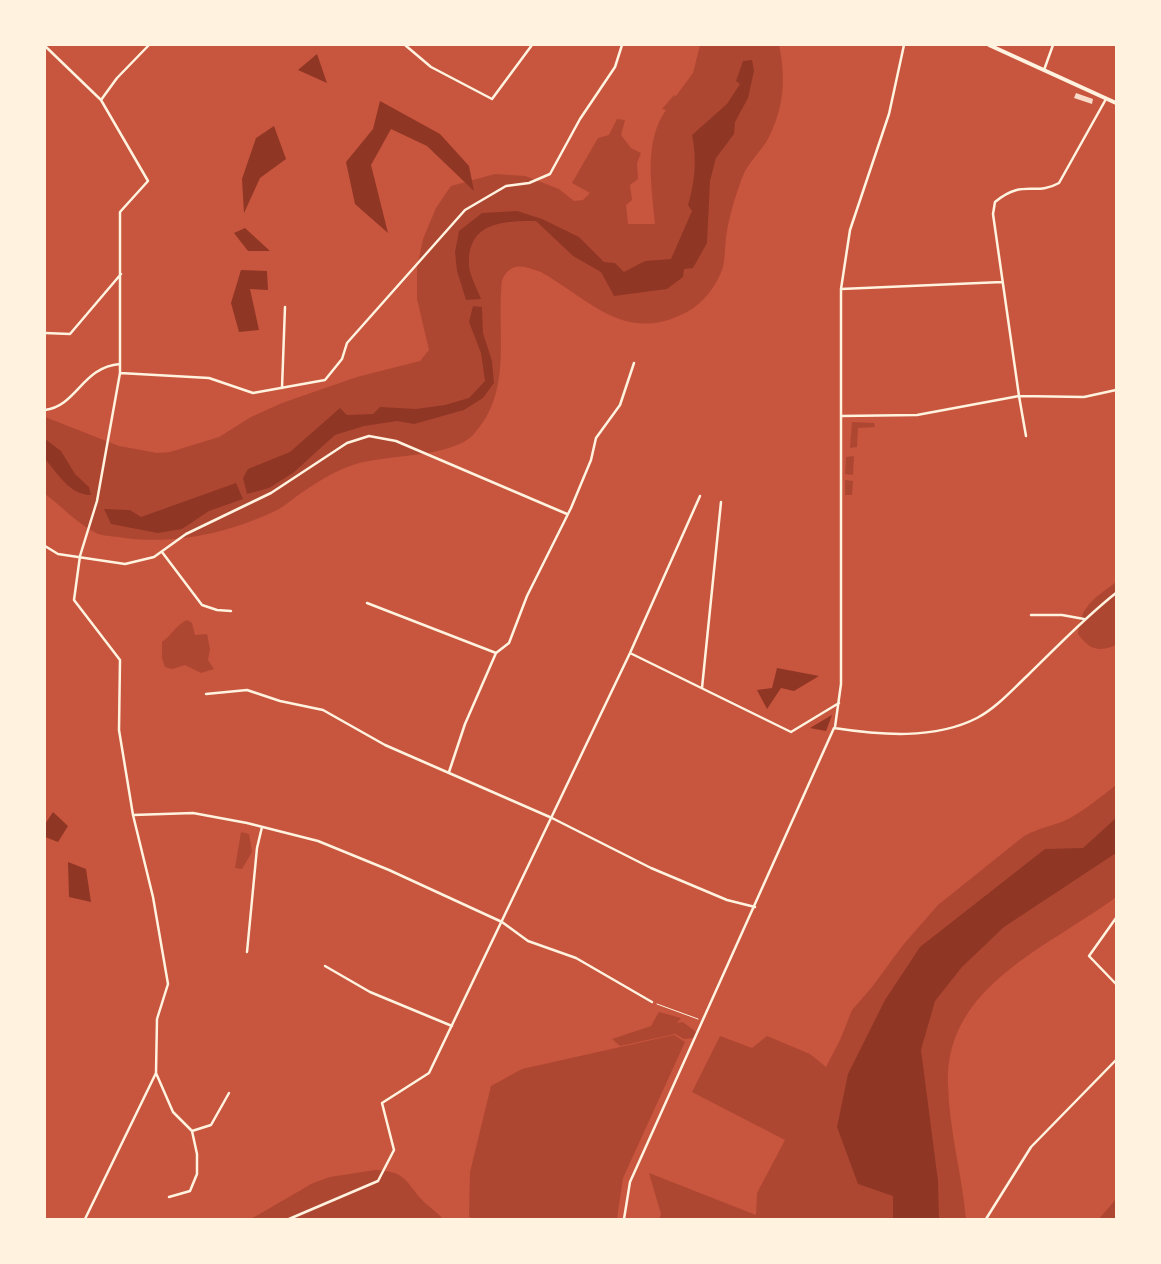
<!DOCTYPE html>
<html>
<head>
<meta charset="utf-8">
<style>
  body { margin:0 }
  #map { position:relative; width:1161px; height:1264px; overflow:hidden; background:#c8553d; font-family:Rubik,sans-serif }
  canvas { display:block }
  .frame { position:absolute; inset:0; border:46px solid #fff3e0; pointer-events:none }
</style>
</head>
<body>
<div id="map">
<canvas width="1161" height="1264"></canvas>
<div class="frame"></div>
</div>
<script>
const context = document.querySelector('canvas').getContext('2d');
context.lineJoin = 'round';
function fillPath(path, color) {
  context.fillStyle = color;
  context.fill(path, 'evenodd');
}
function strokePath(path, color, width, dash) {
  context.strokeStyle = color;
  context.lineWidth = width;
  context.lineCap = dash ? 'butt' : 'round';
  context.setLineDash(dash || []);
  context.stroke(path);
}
fillPath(new Path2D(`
  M 700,45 L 779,45 C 786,78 784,107 769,137 C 761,152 748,162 742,178 C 735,197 729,217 726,237 C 725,247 725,258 723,267 C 717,286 702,305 685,313 C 625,344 590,300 541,272 C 524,266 511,261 502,280 C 496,333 514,391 473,435 C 451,458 385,454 353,465 C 334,471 314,484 297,496 C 291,500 286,505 279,509 C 231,533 172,546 118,537 C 111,536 102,536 96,533 C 79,525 60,505 45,494 L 45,417 L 119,446 L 157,453 L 170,452 L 219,437 L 251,417 L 282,403 L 357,377 L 420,361 L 429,350 L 417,299 L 417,268 L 423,239 L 436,208 L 451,186 L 495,174 L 525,176 L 559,189 L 574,201 L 583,200 L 590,193 L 572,183 L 598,138 L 609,135 L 617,119 L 625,120 L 621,135 L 631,148 L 641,153 L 637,163 L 638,179 L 630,185 L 632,200 L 626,205 L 628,224 L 655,224 C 652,187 643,143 666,110 L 662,109 L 674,95 L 676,96 L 693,73 Z
  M 852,422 L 874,423 L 875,427 L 858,428 L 857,447 L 850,448 Z
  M 854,456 L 853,475 L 845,474 L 846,457 Z
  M 845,480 L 853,481 L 852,495 L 845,495 Z
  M 1116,582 L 1116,645 C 1098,653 1089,649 1078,634 C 1080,606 1095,598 1116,582 Z
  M 187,620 L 192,623 L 195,635 L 207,634 L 210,649 L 208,660 L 214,669 L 201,673 L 185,665 L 172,669 L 165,667 L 162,658 L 162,642 C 173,634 175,626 187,620 Z
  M 1116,785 L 1116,897 C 1050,947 945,985 948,1084 C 949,1130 962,1174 966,1219 L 659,1219 L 661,1214 L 649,1173 L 756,1215 L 757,1193 L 785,1140 L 692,1092 L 720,1036 L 752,1048 L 767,1036 L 810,1054 L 826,1067 L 840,1040 L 852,1010 L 872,987 L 903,945 L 938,905 L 1024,836 C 1039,828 1049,827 1064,821 C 1077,816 1105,794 1116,785 Z
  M 241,832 L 249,834 L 252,852 L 242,869 L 235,868 Z
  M 659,1012 L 681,1018 L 677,1023 L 683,1022 L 696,1032 L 693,1038 L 684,1039 L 675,1034 L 620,1046 L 612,1039 L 651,1026 Z
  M 674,1035 L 685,1042 L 623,1178 L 617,1219 L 478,1219 L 469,1217 L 470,1172 L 491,1086 L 522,1069 Z
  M 375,1170 C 408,1171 405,1183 425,1203 C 431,1208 438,1213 443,1219 L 251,1219 L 313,1183 L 330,1177 Z
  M 1116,1199 L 1116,1219 L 1099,1219 Z`), '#ae4732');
fillPath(new Path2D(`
  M 317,54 L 327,83 L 298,70 Z
  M 752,60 L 754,71 L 748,98 L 735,122 L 734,134 L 716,158 L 710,181 L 707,243 L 693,268 L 684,269 L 683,277 L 667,289 L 614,296 L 601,272 L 573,256 L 536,221 C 506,221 469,221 469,262 C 468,273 477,288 481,299 L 466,300 L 457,271 L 455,252 L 459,231 L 482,213 L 517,211 L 542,219 L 579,237 L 604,262 L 615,263 L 624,272 L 645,261 L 671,259 L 692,211 L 688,205 C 695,182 697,158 692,135 L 727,104 L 740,84 L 736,81 L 743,61 Z
  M 380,101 L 440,134 L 469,166 L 474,191 L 427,146 L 391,129 L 371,165 L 388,233 L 355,204 L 346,162 L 373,129 Z
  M 274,126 L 286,159 L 260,178 L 244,213 L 242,179 L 256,138 Z
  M 245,228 L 270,251 L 248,251 L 234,233 Z
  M 241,270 L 267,271 L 268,290 L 250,289 L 259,330 L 239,332 L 231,303 Z
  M 473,306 L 482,307 L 483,333 L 492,361 L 494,383 L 483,398 L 464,410 L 414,424 L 397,421 L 364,426 L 335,435 L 293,473 L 269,488 L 247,494 L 243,478 L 248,469 L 290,452 L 340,408 L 347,415 L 373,414 L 380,407 L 416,409 L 445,405 L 469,398 L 485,381 L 481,353 L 469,322 Z
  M 45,439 L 61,451 L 75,474 L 89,487 L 91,495 C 70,495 58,474 45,459 Z
  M 236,483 L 243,499 L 209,511 L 182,529 L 158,533 L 111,524 L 104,509 L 130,510 L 141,517 Z
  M 777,668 L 819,676 L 794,691 L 781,688 L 767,709 L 757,690 L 772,688 Z
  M 832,715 L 826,731 L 810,728 Z
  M 53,812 L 68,826 L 58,842 L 45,837 L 45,824 Z
  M 1116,818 L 1116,853 L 1004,927 L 962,967 L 935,1001 L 921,1050 L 938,1181 L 939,1219 L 893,1219 L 893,1196 L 858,1184 L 837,1127 L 848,1074 L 885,1000 L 920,947 L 1045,849 L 1083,848 Z
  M 68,862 L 86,869 L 91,902 L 69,897 Z`), '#8f3625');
fillPath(new Path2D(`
  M 1076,93 L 1093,99 L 1092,104 L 1074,98 Z`), '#f7dbc8');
strokePath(new Path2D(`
  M 657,1004 L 698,1019`), '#fff3e0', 1);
strokePath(new Path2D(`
  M 405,45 L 431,67 L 492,99 L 532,45
  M 45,46 L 101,100
  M 1044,70 L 1053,45
  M 1106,99 L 1059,183 C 1034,197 1024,178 995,202 L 993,214 L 1019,396 L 1084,397 L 1116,390
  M 841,289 L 1002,282
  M 45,333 L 70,334 L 121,274
  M 120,373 L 209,378 L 253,393 L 325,380 L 342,359 L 347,343 L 465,210 L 506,186 L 529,183 L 550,174 L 580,119 L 615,67 L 622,45
  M 282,388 L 285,307
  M 45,410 C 77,406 82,367 120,364
  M 841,416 L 917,415 L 1019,396 L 1026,436
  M 45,546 L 58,554 L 125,564 L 154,557 L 186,534 L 271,493 L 347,443 L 369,436 L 396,441 L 567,514
  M 162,552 L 202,605 L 217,610 L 231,611
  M 367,603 L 496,653 L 465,724 L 449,772
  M 1031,615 L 1062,615 L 1084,619
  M 496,653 L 509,643 L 527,596 L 571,508 L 591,460 L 596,438 L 620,405 L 634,363
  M 630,653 L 791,732 L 839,703
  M 702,688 L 721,502
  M 206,694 L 247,690 L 280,701 L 323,710 L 385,745 L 552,818 L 651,868 L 727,900 L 755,907
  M 835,727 L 841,684 L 841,289 L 850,230 L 889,114 L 904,45
  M 133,815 L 193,813 L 247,823 L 318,841 L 389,870 L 502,922 L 528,941 L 576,958 L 652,1002
  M 1116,918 L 1089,956 L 1116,984
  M 247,952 L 257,848 L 262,827
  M 325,966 L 370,992 L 452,1026
  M 156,1073 L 173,1112 L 192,1131 L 197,1154 L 197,1174 L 190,1191 L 169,1197
  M 192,1131 L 211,1125 L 229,1093
  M 85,1219 L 156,1073 L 157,1019 L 168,984 L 153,897 L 133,815 L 119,730 L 120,660 L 74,600 L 80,556 L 97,501 L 120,373 L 120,212 L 148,181 L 101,100 L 117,78 L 149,45
  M 289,1219 L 378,1181 L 394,1150 L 382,1103 L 429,1073 L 630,653 L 700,496
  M 624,1219 L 630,1182 L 834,728 C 880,735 934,740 977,718 C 996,708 1011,691 1027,676 C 1056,648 1084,618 1116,593
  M 986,1219 L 1031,1147 L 1116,1060`), '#fff3e0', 2.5);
strokePath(new Path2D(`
  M 989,45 L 1116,103`), '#fff3e0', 4);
</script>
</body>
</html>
